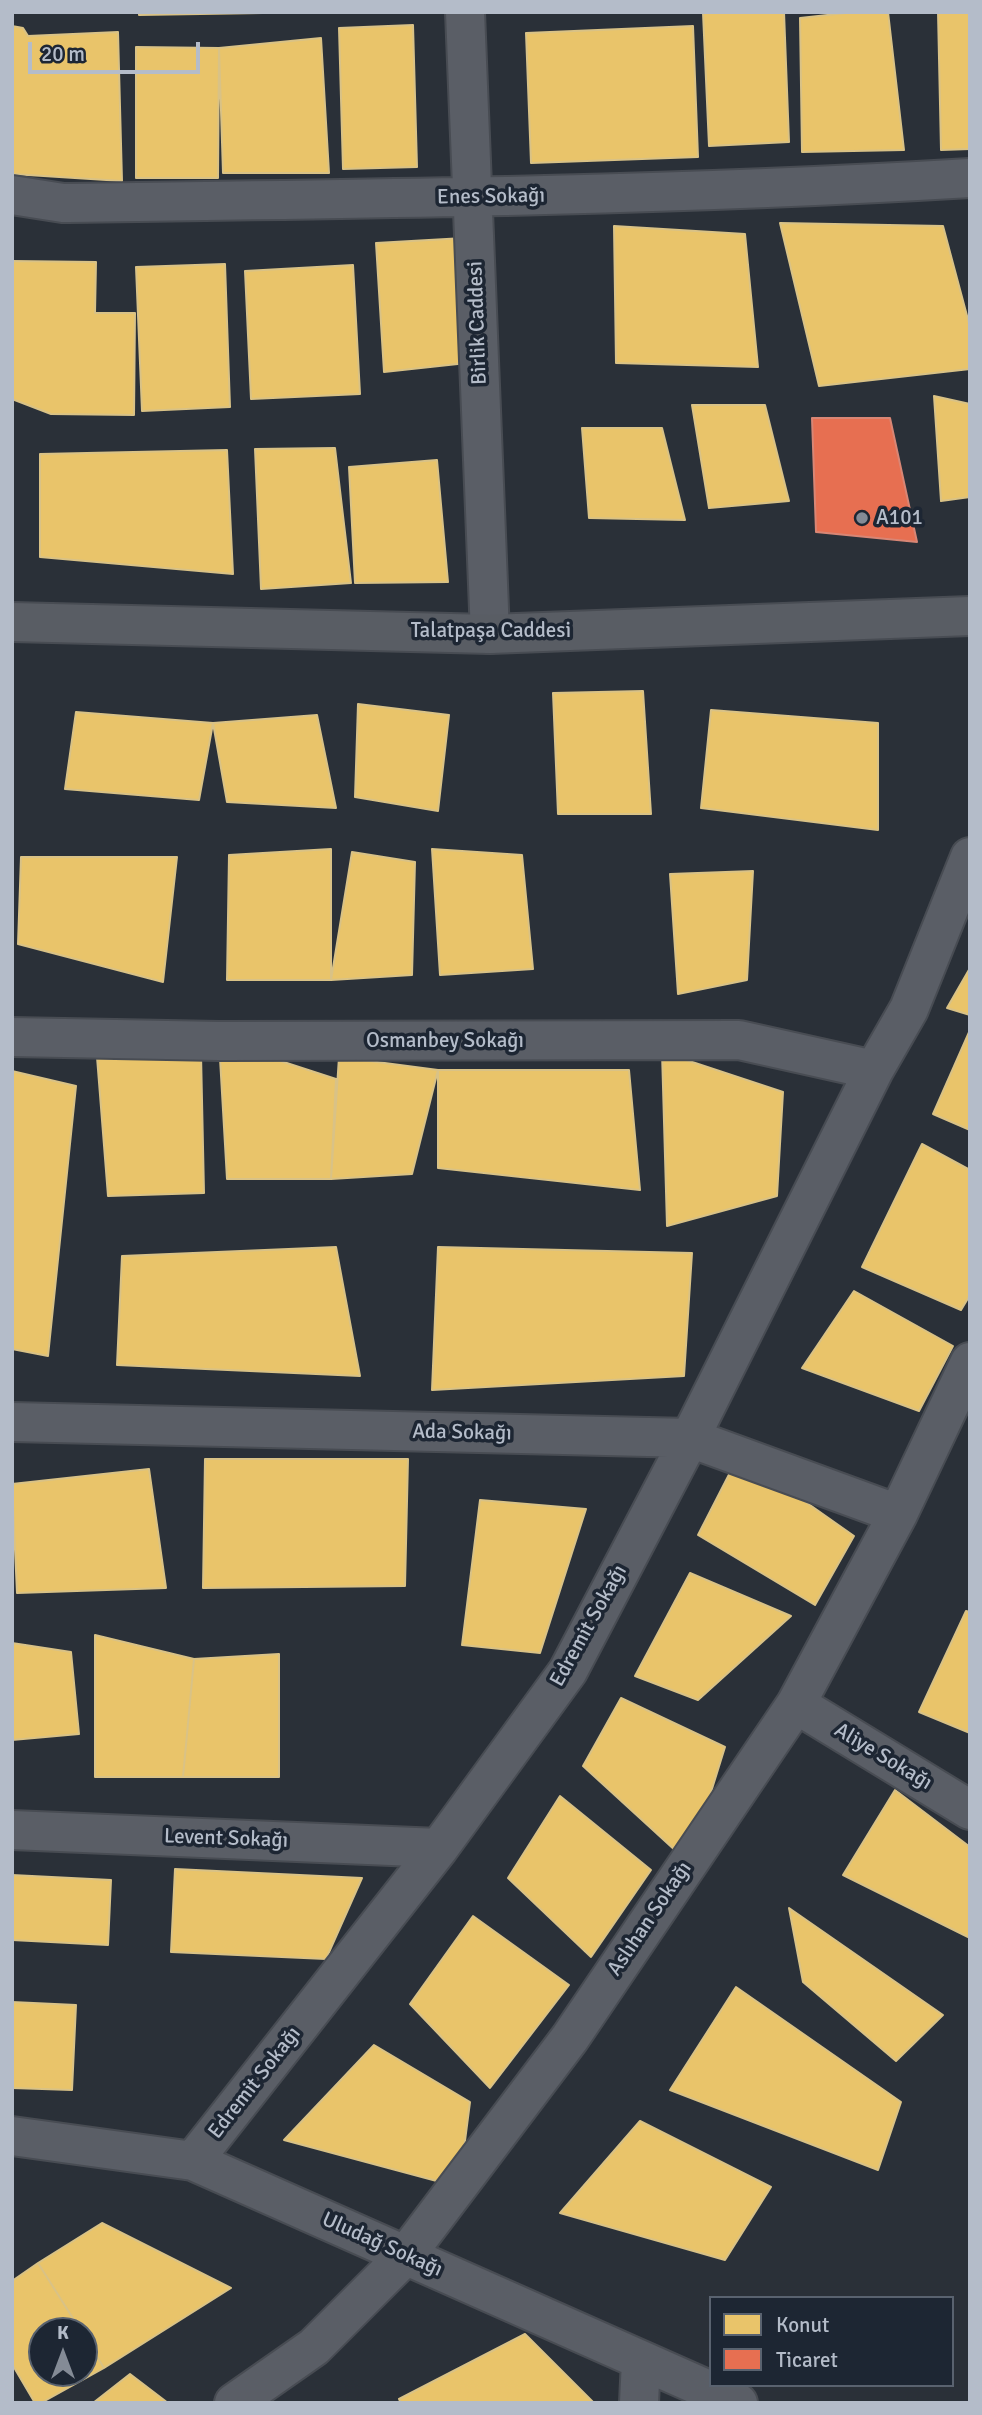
<!DOCTYPE html>
<html>
<head>
<meta charset="utf-8">
<style>
  body { margin:0 }
  #map { position:relative; width:982px; height:2415px; overflow:hidden; background:#2a3038; font-family:Signika,sans-serif }
  canvas { display:block }
  .frame { position:absolute; inset:0; border:14px solid #b4bcc9; pointer-events:none }
  .legend { position:absolute; left:709px; top:2296px; width:245px; height:91px; box-sizing:border-box; background:#1d2633; border:2px solid #59626f; margin:0; padding:9px 12px; list-style:none; font-size:21px; color:#b4bcc9 }
  .legend li { display:flex; align-items:center; gap:14px; height:35px }
  .legend b { width:35px; border:2px solid #59626f }
  .north { position:absolute; left:28px; top:2317px; width:70px; height:70px; box-sizing:border-box; background:#1d2633; border:2px solid #59626f; border-radius:50%; rotate:0deg; font-size:19px; font-weight:700; line-height:28px; text-align:center; color:#b4bcc9 }
  .north::after { content:''; display:block; margin:auto; width:24px; height:32px; background:#848b96; clip-path:polygon(50% 0,100% 100%,50% 72%,0 100%) }
  .scale { position:absolute; left:28px; top:42px; width:172px; height:32px; box-sizing:border-box; border:4px solid #b4bcc9; border-top:0; padding-left:9px; font-size:21px; line-height:24px; white-space:nowrap; color:#b4bcc9; -webkit-text-stroke:5px #1d2633; paint-order:stroke }
</style>
</head>
<body>
<div id="map">
<canvas width="982" height="2415"></canvas>
<div class="frame"></div>
<ul class="legend">
<li><b style="height:19px;background:#e9c46a"></b>Konut</li>
<li><b style="height:19px;background:#e76f51"></b>Ticaret</li>
</ul>
<div class="north">K</div>
<div class="scale">20 m</div>
</div>
<script>
const context = document.querySelector('canvas').getContext('2d');
context.lineJoin = 'round';
function fillPath(path, color) {
  context.fillStyle = color;
  context.fill(path, 'evenodd');
}
function strokePath(path, color, width, dash) {
  context.strokeStyle = color;
  context.lineWidth = width;
  context.lineCap = dash ? 'butt' : 'round';
  context.setLineDash(dash || []);
  context.stroke(path);
}
function label(font, color, halo, rows, align = 'center') {
  context.font = font + ' Signika,sans-serif';
  context.lineWidth = 7;
  context.setLineDash([]);
  context.textBaseline = 'middle';
  context.strokeStyle = halo;
  context.fillStyle = color;
  for (const [text, x, y, turn = 0] of rows) {
    context.save();
    context.translate(x, y);
    context.rotate((+turn || 0) * Math.PI / 180);
    context.textAlign = isNaN(turn) ? turn : align;
    if (halo) context.strokeText(text, 0, 0);
    context.fillText(text, 0, 0);
    context.restore();
  }
}
const homes = new Path2D(`
  M 139,12 L 324,12 L 139,15 Z
  M 784,12 L 789,142 L 709,146 L 703,13 Z
  M 855,12 L 888,12 L 904,150 L 802,152 L 800,18 Z
  M 938,12 L 970,12 L 970,149 L 941,150 Z
  M 413,25 L 417,167 L 343,169 L 339,28 Z
  M 12,26 L 23,28 L 28,36 L 118,32 L 122,181 L 12,174 Z
  M 693,26 L 698,157 L 531,163 L 526,33 Z
  M 321,38 L 329,173 L 223,173 L 219,48 Z
  M 136,47 L 219,48 L 218,178 L 136,178 Z
  M 780,223 L 943,226 L 970,327 L 970,369 L 819,386 Z
  M 614,226 L 745,234 L 758,367 L 616,363 Z
  M 464,238 L 467,363 L 384,372 L 376,243 Z
  M 12,261 L 96,262 L 95,313 L 135,313 L 134,415 L 51,414 L 12,399 Z
  M 225,264 L 230,407 L 142,411 L 136,267 Z
  M 353,265 L 360,394 L 251,399 L 245,271 Z
  M 934,396 L 970,404 L 970,497 L 941,501 Z
  M 692,405 L 765,405 L 789,501 L 709,508 Z
  M 582,428 L 662,428 L 685,520 L 589,518 Z
  M 335,448 L 351,583 L 261,589 L 255,449 Z
  M 227,450 L 233,574 L 40,557 L 40,454 Z
  M 437,460 L 448,582 L 355,583 L 349,467 Z
  M 643,691 L 651,814 L 558,814 L 553,693 Z
  M 358,704 L 449,715 L 438,811 L 355,797 Z
  M 711,710 L 878,723 L 878,830 L 701,808 Z
  M 76,712 L 213,723 L 199,800 L 65,789 Z
  M 317,715 L 336,808 L 227,802 L 213,723 Z
  M 331,849 L 331,980 L 227,980 L 229,855 Z
  M 432,849 L 522,855 L 533,969 L 440,975 Z
  M 352,852 L 415,862 L 412,975 L 331,980 Z
  M 21,857 L 177,857 L 163,982 L 18,944 Z
  M 753,871 L 747,980 L 678,994 L 670,874 Z
  M 970,968 L 970,1015 L 947,1008 Z
  M 970,1030 L 970,1130 L 933,1114 Z
  M 219,1041 L 336,1079 L 331,1179 L 227,1179 Z
  M 662,1052 L 783,1092 L 777,1196 L 667,1226 Z
  M 201,1054 L 204,1193 L 108,1196 L 97,1057 Z
  M 339,1057 L 438,1070 L 412,1174 L 331,1179 Z
  M 438,1070 L 629,1070 L 640,1190 L 438,1168 Z
  M 12,1071 L 76,1086 L 48,1356 L 12,1349 Z
  M 922,1144 L 970,1170 L 970,1295 L 961,1310 L 862,1267 Z
  M 336,1247 L 360,1376 L 117,1365 L 122,1256 Z
  M 438,1247 L 692,1253 L 684,1376 L 432,1390 Z
  M 854,1291 L 953,1346 L 919,1411 L 802,1368 Z
  M 739,1455 L 854,1536 L 815,1605 L 698,1535 Z
  M 205,1459 L 408,1459 L 405,1586 L 203,1588 Z
  M 149,1469 L 166,1588 L 17,1593 L 12,1484 Z
  M 480,1500 L 586,1509 L 540,1653 L 462,1645 Z
  M 690,1573 L 791,1616 L 698,1700 L 635,1676 Z
  M 966,1611 L 970,1612 L 970,1733 L 919,1712 Z
  M 95,1635 L 194,1659 L 183,1777 L 95,1777 Z
  M 12,1643 L 71,1652 L 79,1734 L 12,1740 Z
  M 279,1654 L 279,1777 L 183,1777 L 194,1659 Z
  M 621,1698 L 725,1747 L 689,1863 L 583,1766 Z
  M 895,1790 L 970,1847 L 970,1938 L 843,1875 Z
  M 560,1796 L 651,1870 L 591,1957 L 508,1878 Z
  M 175,1869 L 362,1878 L 326,1959 L 171,1952 Z
  M 12,1875 L 111,1880 L 108,1945 L 12,1940 Z
  M 789,1908 L 943,2015 L 896,2061 L 803,1982 Z
  M 473,1916 L 569,1985 L 490,2088 L 410,2004 Z
  M 736,1987 L 901,2102 L 878,2170 L 670,2090 Z
  M 12,2002 L 76,2005 L 72,2090 L 12,2088 Z
  M 374,2045 L 470,2102 L 459,2187 L 284,2140 Z
  M 640,2121 L 771,2187 L 725,2260 L 560,2213 Z
  M 102,2223 L 231,2288 L 104,2368 L 84,2336 L 84,2331 L 81,2331 L 38,2263 Z
  M 38,2263 L 81,2331 L 42,2331 L 42,2373 L 84,2373 L 84,2336 L 104,2368 L 41,2403 L 35,2403 L 12,2364 L 12,2281 Z
  M 525,2334 L 594,2403 L 401,2403 L 399,2399 Z
  M 130,2374 L 168,2403 L 93,2403 Z`);
fillPath(homes, '#e9c46a');
strokePath(homes, '#d9c286', 2);
const shops = new Path2D(`
  M 812,418 L 890,418 L 917,542 L 816,532 Z`);
fillPath(shops, '#e76f51');
strokePath(shops, '#d88675', 2);
const street = new Path2D(`
  M 465,12 L 490,634
  M 12,195 L 63,203 C 365,199 668,196 970,178
  M 12,1037 L 219,1041 L 739,1040 L 874,1070
  M 12,1422 L 690,1438 L 898,1514
  M 796,1704 L 970,1810
  M 12,1830 L 439,1848
  M 12,2136 L 193,2161 L 738,2403
  M 193,2161 L 439,1848 L 568,1671 L 690,1438 L 874,1070 L 909,1009 L 970,857
  M 234,2403 L 314,2347 L 406,2255 L 570,2038 L 796,1704 L 898,1514 L 970,1362
  M 639,2403 L 641,2360`);
const secondary = new Path2D(`
  M 12,622 L 490,634 L 970,616`);
strokePath(street, '#484c53', 42);
strokePath(secondary, '#484c53', 42);
strokePath(street, '#5a5e66', 38);
strokePath(secondary, '#595d64', 38);
for (const [x, y, r, color] of [
  [862,518,7,"#848b96"]
]) {
  const dot = new Path2D();
  dot.arc(x, y, r, 0, 2 * Math.PI);
  context.fillStyle = color;
  context.fill(dot);
  strokePath(dot, '#1d2633', 2.5);
}
label('21px', '#b4bcc9', '#1d2633', [
  ["Enes Sokağı",491,197,-1],
  ["Birlik Caddesi",478,323,-92],
  ["Talatpaşa Caddesi",491,631],
  ["Osmanbey Sokağı",445,1041],
  ["Ada Sokağı",462,1433,1],
  ["Edremit Sokağı",589,1626,-61],
  ["Aliye Sokağı",883,1757,31],
  ["Levent Sokağı",226,1839,2],
  ["Aslıhan Sokağı",650,1919,-56],
  ["Edremit Sokağı",255,2083,-52],
  ["Uludağ Sokağı",382,2245,24]
]);
label('21px', '#b4bcc9', '#1d2633', [
  ["A101",876,518]
], 'left');
</script>
</body>
</html>
